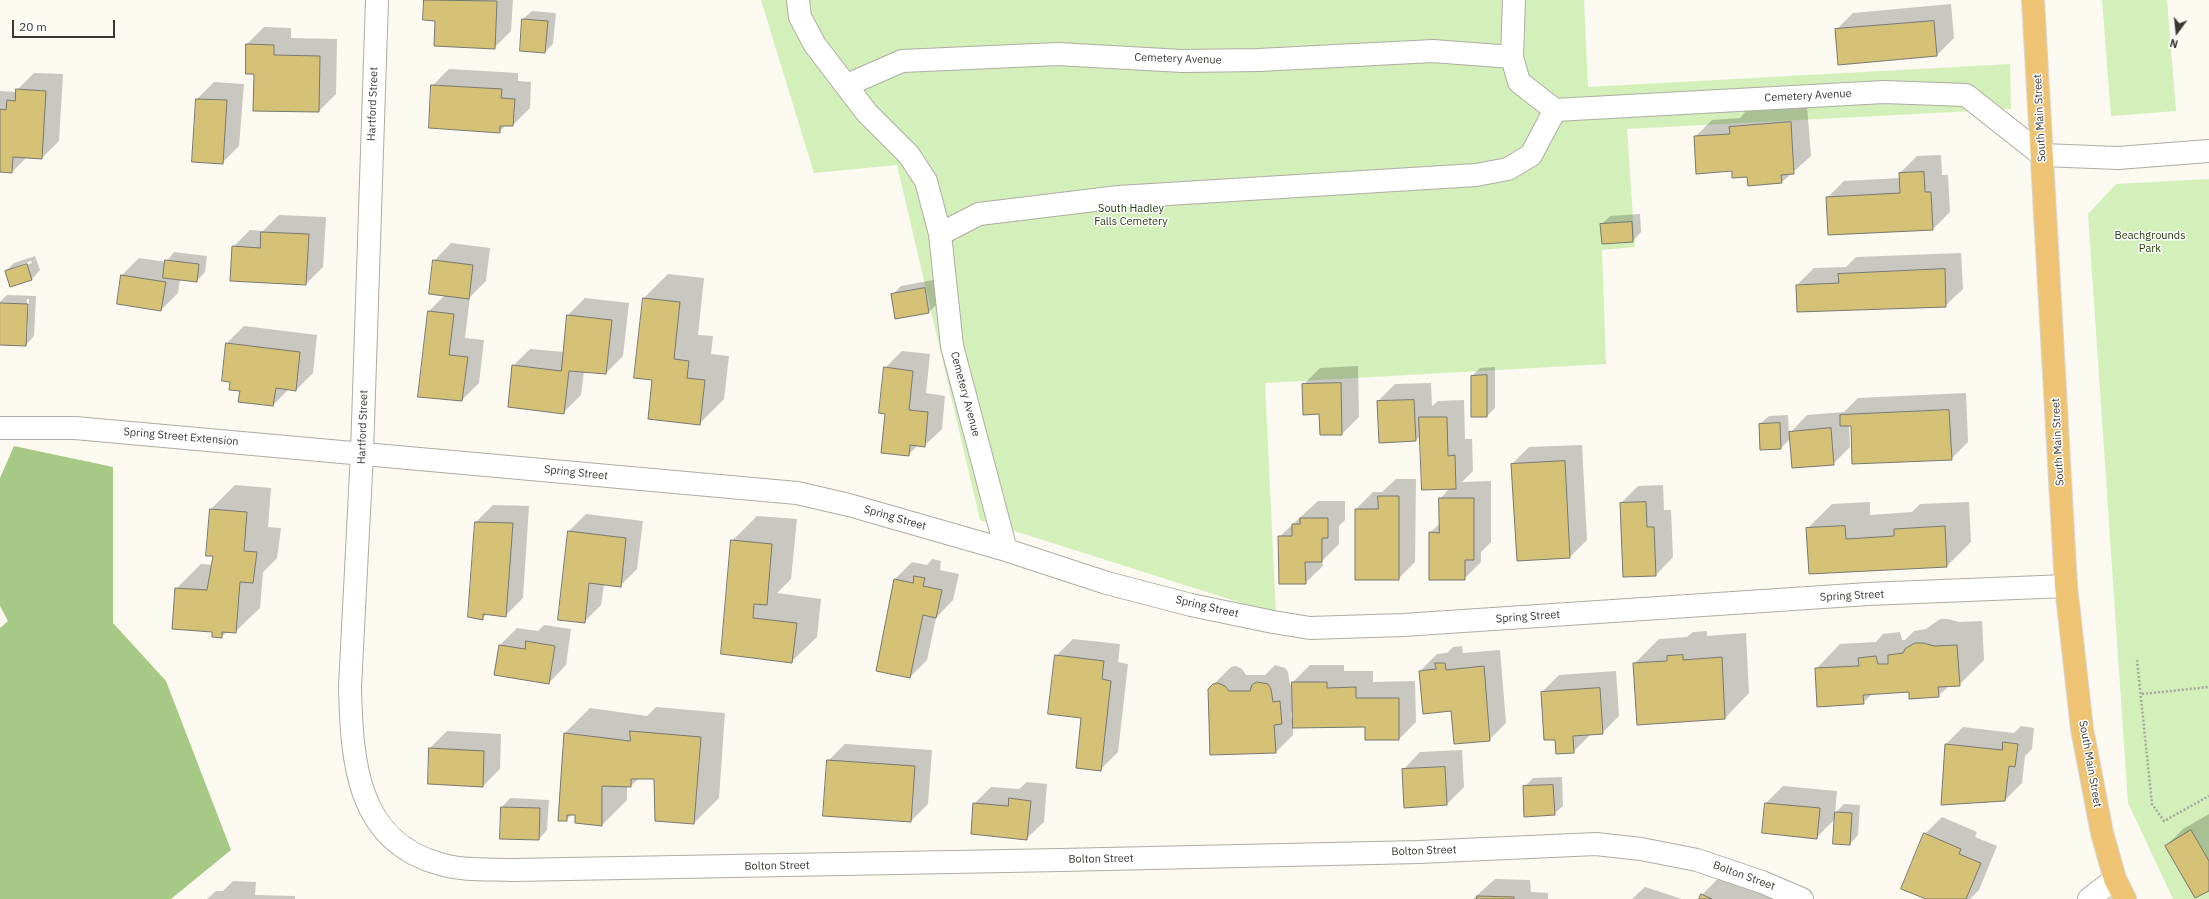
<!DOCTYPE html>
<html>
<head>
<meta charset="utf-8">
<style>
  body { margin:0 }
  #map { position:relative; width:2209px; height:899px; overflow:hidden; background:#fbf9f0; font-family:"IBM Plex Sans",sans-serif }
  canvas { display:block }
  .north { position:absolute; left:2157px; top:12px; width:40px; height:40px; -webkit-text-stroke:3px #fff; paint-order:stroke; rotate:195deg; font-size:11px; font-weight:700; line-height:16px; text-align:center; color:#383733 }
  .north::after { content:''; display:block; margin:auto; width:14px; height:18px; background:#383733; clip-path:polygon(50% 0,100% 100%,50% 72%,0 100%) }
  .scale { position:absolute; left:12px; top:20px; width:103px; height:18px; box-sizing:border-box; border:2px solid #383733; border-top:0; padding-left:5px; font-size:12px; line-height:14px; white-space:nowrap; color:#383733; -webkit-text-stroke:3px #fff; paint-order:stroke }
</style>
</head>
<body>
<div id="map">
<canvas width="2209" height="899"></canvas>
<div class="north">N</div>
<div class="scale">20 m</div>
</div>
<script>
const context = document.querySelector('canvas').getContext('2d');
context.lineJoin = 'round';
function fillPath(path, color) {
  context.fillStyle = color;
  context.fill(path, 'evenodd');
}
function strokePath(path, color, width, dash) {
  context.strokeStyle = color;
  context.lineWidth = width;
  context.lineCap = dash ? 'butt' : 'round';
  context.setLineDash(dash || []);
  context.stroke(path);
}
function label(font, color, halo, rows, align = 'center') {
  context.font = font + ' "IBM Plex Sans",sans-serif';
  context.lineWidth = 3;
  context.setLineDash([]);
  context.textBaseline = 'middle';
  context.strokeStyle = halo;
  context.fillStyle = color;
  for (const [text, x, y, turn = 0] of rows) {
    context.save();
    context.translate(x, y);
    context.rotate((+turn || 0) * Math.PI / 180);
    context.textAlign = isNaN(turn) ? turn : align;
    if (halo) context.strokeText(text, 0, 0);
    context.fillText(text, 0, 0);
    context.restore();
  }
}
fillPath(new Path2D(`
  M 761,0 L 1584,0 L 1588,87 L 2010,64 L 2011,109 L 1627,129 L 1635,247 L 1602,250 L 1606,364 L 1265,383 L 1276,614 L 980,520 L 897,165 L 814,173 Z
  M 2102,0 L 2167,0 L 2176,111 L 2111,116 Z
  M 2209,179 L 2209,899 L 2173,899 L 2128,803 L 2088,214 L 2116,184 Z`), '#d3f0ba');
fillPath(new Path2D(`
  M 14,446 L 113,467 L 113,623 L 166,681 L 231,850 L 171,899 L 0,899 L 0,628 L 8,621 L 0,606 L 0,478 Z`), '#a6c986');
fillPath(new Path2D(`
  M 425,0 L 513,0 L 511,31 L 494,48 L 436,20 L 424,20 Z
  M 1951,4 L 1954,38 L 1937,55 L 1839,64 L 1836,30 L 1853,13 Z
  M 532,11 L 556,13 L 553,44 L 545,52 L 523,19 Z
  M 264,27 L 291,28 L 291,38 L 337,39 L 336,94 L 319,111 L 255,73 L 247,44 Z
  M 449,69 L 518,73 L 518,81 L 531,82 L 530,108 L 513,125 L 506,125 L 499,132 L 432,86 Z
  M 34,73 L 63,74 L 59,141 L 42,158 L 27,157 L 12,172 L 0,171 L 0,91 L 15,92 Z
  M 214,82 L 244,84 L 239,146 L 222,163 L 193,161 L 197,99 Z
  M 1807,106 L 1811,156 L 1782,182 L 1748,176 L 1695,137 L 1712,120 L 1740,118 L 1747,110 Z
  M 1941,155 L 1942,175 L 1948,175 L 1950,212 L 1933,229 L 1827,198 L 1844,181 L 1900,178 L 1900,173 L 1917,156 Z
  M 1640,214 L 1641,232 L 1633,241 L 1601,225 L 1610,216 Z
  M 279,215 L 326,217 L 323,267 L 306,284 L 233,247 L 250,230 L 263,231 Z
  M 451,243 L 490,248 L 486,281 L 470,297 L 465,338 L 484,340 L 479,383 L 462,400 L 429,311 L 445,295 L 434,261 Z
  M 174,252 L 207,256 L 205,272 L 197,281 L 180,279 L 178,293 L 161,310 L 118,303 L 122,275 L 139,258 L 166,262 Z
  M 1961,253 L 1963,289 L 1945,306 L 1797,285 L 1814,268 L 1846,267 L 1856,257 Z
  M 35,256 L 40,270 L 32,279 L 11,286 L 6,271 L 14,263 ZM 31,261 L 32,263 L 15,269 L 15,267 Z
  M 668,274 L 704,278 L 698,335 L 713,336 L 711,354 L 729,356 L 724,399 L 700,423 L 653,379 L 644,298 Z
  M 933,280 L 937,304 L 929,312 L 892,295 L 901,286 Z
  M 7,295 L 36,296 L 34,336 L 26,345 L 0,344 L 0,302 ZM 27,299 L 29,299 L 27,338 L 25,338 Z
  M 585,298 L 629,303 L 623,356 L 606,373 L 584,371 L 581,395 L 564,412 L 513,366 L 530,349 L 564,352 L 568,315 Z
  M 244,326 L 317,335 L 313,373 L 296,390 L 289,389 L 273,405 L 241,390 L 227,343 Z
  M 902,351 L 930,354 L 926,393 L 945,396 L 942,429 L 924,446 L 918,445 L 908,455 L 886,413 L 885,368 Z
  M 1358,366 L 1359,417 L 1342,434 L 1320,413 L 1303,385 L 1320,368 Z
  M 1495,367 L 1495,408 L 1487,416 L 1472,376 L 1480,368 Z
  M 1431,383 L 1432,406 L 1438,401 L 1464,400 L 1465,439 L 1472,439 L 1473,471 L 1462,482 L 1491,481 L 1491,542 L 1481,552 L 1481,562 L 1464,579 L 1430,533 L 1440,523 L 1440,499 L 1450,488 L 1421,435 L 1416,440 L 1378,401 L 1395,384 Z
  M 1966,393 L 1968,442 L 1951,459 L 1852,424 L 1849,425 L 1850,447 L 1833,464 L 1791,438 L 1781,448 L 1760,424 L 1769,416 L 1788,415 L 1789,434 L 1807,415 L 1844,412 L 1858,398 Z
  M 1582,445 L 1587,540 L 1570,557 L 1512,464 L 1529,447 Z
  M 1396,479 L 1416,479 L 1415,562 L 1398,579 L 1356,509 L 1373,492 L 1382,492 Z
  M 235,485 L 271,488 L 268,527 L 281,528 L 277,558 L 263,572 L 260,608 L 235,632 L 227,632 L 221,637 L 213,631 L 176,589 L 201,564 L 213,565 L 214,555 L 211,509 Z
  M 1663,485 L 1664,510 L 1671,510 L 1673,557 L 1656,575 L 1624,576 L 1621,503 L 1638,486 Z
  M 1318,501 L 1345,501 L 1345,520 L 1339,526 L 1339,544 L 1322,561 L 1323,566 L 1305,583 L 1279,537 Z
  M 1870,502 L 1870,515 L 1912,512 L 1920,504 L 1969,502 L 1971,542 L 1947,566 L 1807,529 L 1832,504 Z
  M 493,505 L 529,506 L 523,598 L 506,615 L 488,613 L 482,619 L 476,522 Z
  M 586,514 L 643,521 L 637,569 L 620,586 L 604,584 L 601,605 L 584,622 L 569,531 Z
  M 757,516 L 797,519 L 791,579 L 777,593 L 821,599 L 817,637 L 792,661 L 722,653 L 732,541 Z
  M 932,559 L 941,561 L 940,570 L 959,574 L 953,600 L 936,618 L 927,660 L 910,677 L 877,670 L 895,579 L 912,562 L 927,565 Z
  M 1940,619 L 1948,619 L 1959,622 L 1982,621 L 1984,660 L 1959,685 L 1949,686 L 1938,696 L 1909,691 L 1872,694 L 1863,703 L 1816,669 L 1840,644 L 1876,642 L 1883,634 L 1900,632 L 1902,640 L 1905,640 L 1914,631 L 1926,629 Z
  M 544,625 L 571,629 L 566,665 L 549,683 L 500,645 L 517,628 L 538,631 Z
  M 1707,631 L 1707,636 L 1746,633 L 1749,693 L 1725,718 L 1634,664 L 1659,639 L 1687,637 L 1693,632 Z
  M 1073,639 L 1120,644 L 1118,662 L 1128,664 L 1118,752 L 1100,770 L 1082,717 L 1056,656 Z
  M 1462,646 L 1463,653 L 1500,650 L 1506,723 L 1489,740 L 1452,710 L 1420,671 L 1437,654 L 1447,653 L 1453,647 Z
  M 1275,665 L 1285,668 L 1288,672 L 1290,685 L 1293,685 L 1293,682 L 1310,665 L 1344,665 L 1344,671 L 1373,671 L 1373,682 L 1415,681 L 1416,722 L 1399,739 L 1366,726 L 1293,727 L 1293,735 L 1276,752 L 1211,754 L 1213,685 L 1231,667 L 1236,666 L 1242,669 L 1246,675 L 1265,675 ZM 1294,711 L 1294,721 L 1292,721 L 1291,713 Z
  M 1616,671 L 1619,716 L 1602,733 L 1591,734 L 1573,752 L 1556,739 L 1542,692 L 1559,675 Z
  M 656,707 L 725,713 L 719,798 L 694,823 L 655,778 L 639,778 L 631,786 L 627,786 L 627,800 L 602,825 L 576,823 L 576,814 L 572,814 L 566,820 L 559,820 L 565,733 L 590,708 L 647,716 Z
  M 2021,726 L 2034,728 L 2032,749 L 2025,756 L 2022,783 L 2005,800 L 1946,744 L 1963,727 L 2014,733 Z
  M 447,731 L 501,734 L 500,769 L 483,786 L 430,748 Z
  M 845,744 L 932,750 L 928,804 L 911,821 L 828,761 Z
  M 1462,750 L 1464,787 L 1447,804 L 1405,806 L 1403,770 L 1420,752 Z
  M 1562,777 L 1563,806 L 1554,814 L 1524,787 L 1533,778 Z
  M 1027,782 L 1047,784 L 1044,822 L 1026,839 L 974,804 L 991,787 L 1019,789 Z
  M 1783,786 L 1837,791 L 1835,813 L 1844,804 L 1860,805 L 1858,835 L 1850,844 L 1835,819 L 1817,837 L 1763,832 L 1766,803 Z
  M 510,798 L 549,800 L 547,830 L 539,839 L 501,838 L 502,807 Z
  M 2209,814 L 2209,889 L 2166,846 L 2183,829 Z
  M 1942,817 L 1977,832 L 1975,837 L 1997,846 L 1979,890 L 1970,899 L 1928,899 L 1925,834 Z
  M 1726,870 L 1793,899 L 1700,899 L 1702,895 Z
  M 1495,879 L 1530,880 L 1531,892 L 1548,893 L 1548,899 L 1473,899 Z
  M 233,881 L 256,882 L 255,895 L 295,896 L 295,899 L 207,899 L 216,891 L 223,891 Z
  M 1645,887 L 1682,899 L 1632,899 Z`), '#0003');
const building = new Path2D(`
  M 424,0 L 497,1 L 495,49 L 434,46 L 435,21 L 423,20 Z
  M 522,19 L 548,21 L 545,53 L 520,51 Z
  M 1934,21 L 1937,56 L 1838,65 L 1835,29 Z
  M 246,44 L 274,45 L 274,55 L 320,56 L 319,112 L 253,111 L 254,74 L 246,74 Z
  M 431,85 L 502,89 L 501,98 L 515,99 L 513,126 L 500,126 L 500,133 L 429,128 Z
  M 16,89 L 46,91 L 42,159 L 13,157 L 12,173 L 0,172 L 0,109 L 6,110 L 7,100 L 15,101 Z
  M 196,99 L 227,100 L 223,164 L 192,162 Z
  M 1791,122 L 1794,174 L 1781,175 L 1782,183 L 1748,186 L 1747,177 L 1732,178 L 1732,171 L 1696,174 L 1694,136 L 1730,134 L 1729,127 Z
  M 1924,172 L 1925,192 L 1931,192 L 1933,230 L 1828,235 L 1826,197 L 1900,193 L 1899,173 Z
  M 1632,222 L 1633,242 L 1602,244 L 1600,224 Z
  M 261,232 L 309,234 L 306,285 L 230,281 L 232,246 L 260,248 Z
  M 165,260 L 199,264 L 197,282 L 163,278 Z
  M 433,260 L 473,265 L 469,299 L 429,294 Z
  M 27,264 L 32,280 L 10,287 L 5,271 Z
  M 1945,269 L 1946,307 L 1797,312 L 1796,285 L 1839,283 L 1838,274 Z
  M 121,275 L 166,282 L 161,311 L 117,304 Z
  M 925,288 L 929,313 L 895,319 L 891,294 Z
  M 643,298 L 680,302 L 674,359 L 689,361 L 687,378 L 705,380 L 700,425 L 648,419 L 652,380 L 634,378 Z
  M 0,303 L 28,304 L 26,346 L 0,345 Z
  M 428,311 L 454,314 L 449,355 L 468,357 L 462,401 L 418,397 Z
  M 567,315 L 612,320 L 606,374 L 569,371 L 564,414 L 508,407 L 512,365 L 561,371 Z
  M 226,343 L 300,352 L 296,391 L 276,388 L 273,406 L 238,402 L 240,391 L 229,390 L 230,382 L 222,381 Z
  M 884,367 L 913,371 L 909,410 L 928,412 L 925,447 L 910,445 L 909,456 L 881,453 L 885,414 L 879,413 Z
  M 1487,375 L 1487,417 L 1471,417 L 1471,376 Z
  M 1341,383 L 1342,435 L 1320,435 L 1319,414 L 1303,415 L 1302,384 Z
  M 1414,400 L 1416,441 L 1379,443 L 1377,401 Z
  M 1949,410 L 1952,460 L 1852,464 L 1851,426 L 1840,426 L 1840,415 Z
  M 1419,417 L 1447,417 L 1448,456 L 1455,455 L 1456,489 L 1422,490 Z
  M 1780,423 L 1781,449 L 1760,450 L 1759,424 Z
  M 1831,428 L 1834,465 L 1792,468 L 1789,432 Z
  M 1565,461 L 1570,558 L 1517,561 L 1511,464 Z
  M 1378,496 L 1399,496 L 1399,580 L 1355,580 L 1355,509 L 1378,509 Z
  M 1439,498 L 1474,498 L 1474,560 L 1465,560 L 1465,580 L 1429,580 L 1429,532 L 1439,533 Z
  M 1646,502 L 1647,527 L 1654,527 L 1656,576 L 1623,577 L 1620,503 Z
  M 210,509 L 247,512 L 244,551 L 257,552 L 253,583 L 240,582 L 236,633 L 222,632 L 222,638 L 212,637 L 212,632 L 172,629 L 175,588 L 207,590 L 213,556 L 206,556 Z
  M 1300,518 L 1328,518 L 1328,538 L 1322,538 L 1322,562 L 1305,562 L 1306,584 L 1279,584 L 1278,536 L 1292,536 L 1292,524 L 1300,524 Z
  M 475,522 L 513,523 L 506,617 L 483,614 L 483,620 L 468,617 Z
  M 1845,526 L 1846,539 L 1894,536 L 1894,529 L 1945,526 L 1947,567 L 1809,574 L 1806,528 Z
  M 568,531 L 626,538 L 621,587 L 589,583 L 585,623 L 558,620 Z
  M 731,540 L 772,544 L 767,605 L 754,604 L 753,618 L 797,623 L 792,663 L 721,654 Z
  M 914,576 L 925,578 L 923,586 L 942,590 L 936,618 L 923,615 L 910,678 L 876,671 L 894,579 L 913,583 Z
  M 526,641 L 555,646 L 549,684 L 494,675 L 499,645 L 525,649 Z
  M 1915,643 L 1923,643 L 1934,646 L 1957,645 L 1960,686 L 1938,687 L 1939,697 L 1909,699 L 1909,692 L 1863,695 L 1864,704 L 1817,707 L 1815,668 L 1859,666 L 1858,658 L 1876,656 L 1878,664 L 1888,664 L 1888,655 L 1903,653 L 1905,649 Z
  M 1055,655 L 1104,661 L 1102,679 L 1111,681 L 1101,771 L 1076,768 L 1081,718 L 1048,714 Z
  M 1683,655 L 1683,660 L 1722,657 L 1725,719 L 1637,725 L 1633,663 L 1667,661 L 1667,656 Z
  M 1435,663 L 1445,663 L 1446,670 L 1484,666 L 1490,741 L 1454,744 L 1451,711 L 1423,714 L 1419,671 L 1436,669 Z
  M 1257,682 L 1268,684 L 1271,689 L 1273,702 L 1280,701 L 1282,724 L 1274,725 L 1276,753 L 1210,755 L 1208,689 L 1213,684 L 1218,683 L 1225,686 L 1229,691 L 1250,691 L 1252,685 Z
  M 1292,682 L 1327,682 L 1327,688 L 1356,687 L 1356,698 L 1399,698 L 1399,740 L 1365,740 L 1365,727 L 1293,728 Z
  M 1600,688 L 1603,734 L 1573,736 L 1574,753 L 1556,754 L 1555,740 L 1544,740 L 1541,692 Z
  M 630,731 L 701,737 L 694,824 L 655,821 L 654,779 L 631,779 L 631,787 L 602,786 L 602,826 L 575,823 L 575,815 L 567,815 L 567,821 L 558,821 L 564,733 L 630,741 Z
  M 2003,742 L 2018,744 L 2015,767 L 2009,766 L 2005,801 L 1941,805 L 1945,744 L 2002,750 Z
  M 429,748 L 484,751 L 483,787 L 428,784 Z
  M 827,760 L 915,766 L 911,822 L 823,816 Z
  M 1445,767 L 1447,805 L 1404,808 L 1402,769 Z
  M 1553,785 L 1555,815 L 1524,817 L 1523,786 Z
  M 1009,798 L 1031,801 L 1027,840 L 971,834 L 973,803 L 1008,806 Z
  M 1765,803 L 1820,808 L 1817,839 L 1762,833 Z
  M 501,807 L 540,808 L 539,840 L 500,839 Z
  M 1835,812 L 1852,813 L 1850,845 L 1833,844 Z
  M 2191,830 L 2209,861 L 2209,891 L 2195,898 L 2165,846 Z
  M 1924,833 L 1961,849 L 1959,854 L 1981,863 L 1966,899 L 1926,899 L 1901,889 Z
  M 1701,894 L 1712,899 L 1699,899 Z
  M 1477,896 L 1514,897 L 1514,899 L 1477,899 Z`);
fillPath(building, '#d6c277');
strokePath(building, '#79776f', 1);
const minor = new Path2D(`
  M 377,0 L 362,453 L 350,687 C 352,761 356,841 440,864 C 464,871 489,869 513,870 L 1061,860 L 1419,852 L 1596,844 L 1641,849 L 1697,860 L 1762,882 L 1802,899
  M 798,0 L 800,17 L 815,45 L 867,113 L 909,155 L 926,181 L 940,234
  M 1512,57 L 1519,82 L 1555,110
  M 847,85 L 902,61 L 1058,54 L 1182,61 L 1259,60 L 1433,51 L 1512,57 L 1514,0
  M 0,428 L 75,428 L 797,493 L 849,505 L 1006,550 L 1107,583 L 1191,605 L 1273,622 L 1310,628 L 1403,625 L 1868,594 L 2066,586
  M 1006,550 L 952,346 L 940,234 L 979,214 L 1119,197 L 1476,175 L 1508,169 L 1531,155 L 1555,110 L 1884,92 L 1966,95 L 2042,155 L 2118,158 L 2209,151
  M 2089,899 L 2115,879`);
const major = new Path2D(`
  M 2033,0 L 2066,586 L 2082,729 L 2102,833 L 2115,879 L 2125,899`);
strokePath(minor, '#aeaca3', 24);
strokePath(major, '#d7d7d6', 24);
strokePath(new Path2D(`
  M 2137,660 L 2152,804 L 2164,821 L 2209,796
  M 2142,694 L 2209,687`), '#a8a69f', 2.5, [2, 2]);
strokePath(minor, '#fff', 22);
strokePath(major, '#eec374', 22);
label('11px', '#383733', '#fff', [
  ["Cemetery Avenue",1178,59,2],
  ["Cemetery Avenue",1808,96,-3],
  ["Hartford Street",373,104,-88],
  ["South Main Street",2040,118,-93],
  ["Cemetery Avenue",965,394,75],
  ["Hartford Street",363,427,-88],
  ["Spring Street Extension",181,437,5],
  ["South Main Street",2058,442,-93],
  ["Spring Street",576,473,6],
  ["Spring Street",895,518,16],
  ["Spring Street",1852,596,-3],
  ["Spring Street",1207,607,13],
  ["Spring Street",1528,617,-4],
  ["South Main Street",2090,764,80],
  ["Bolton Street",1424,851,-2],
  ["Bolton Street",1101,859,-1],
  ["Bolton Street",777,866,-1],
  ["Bolton Street",1744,876,20]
]);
label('11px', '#243a09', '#fff', [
  ["South Hadley",1131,209],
  ["Falls Cemetery",1131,222],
  ["Beachgrounds",2150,236],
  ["Park",2150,249]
]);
</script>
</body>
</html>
